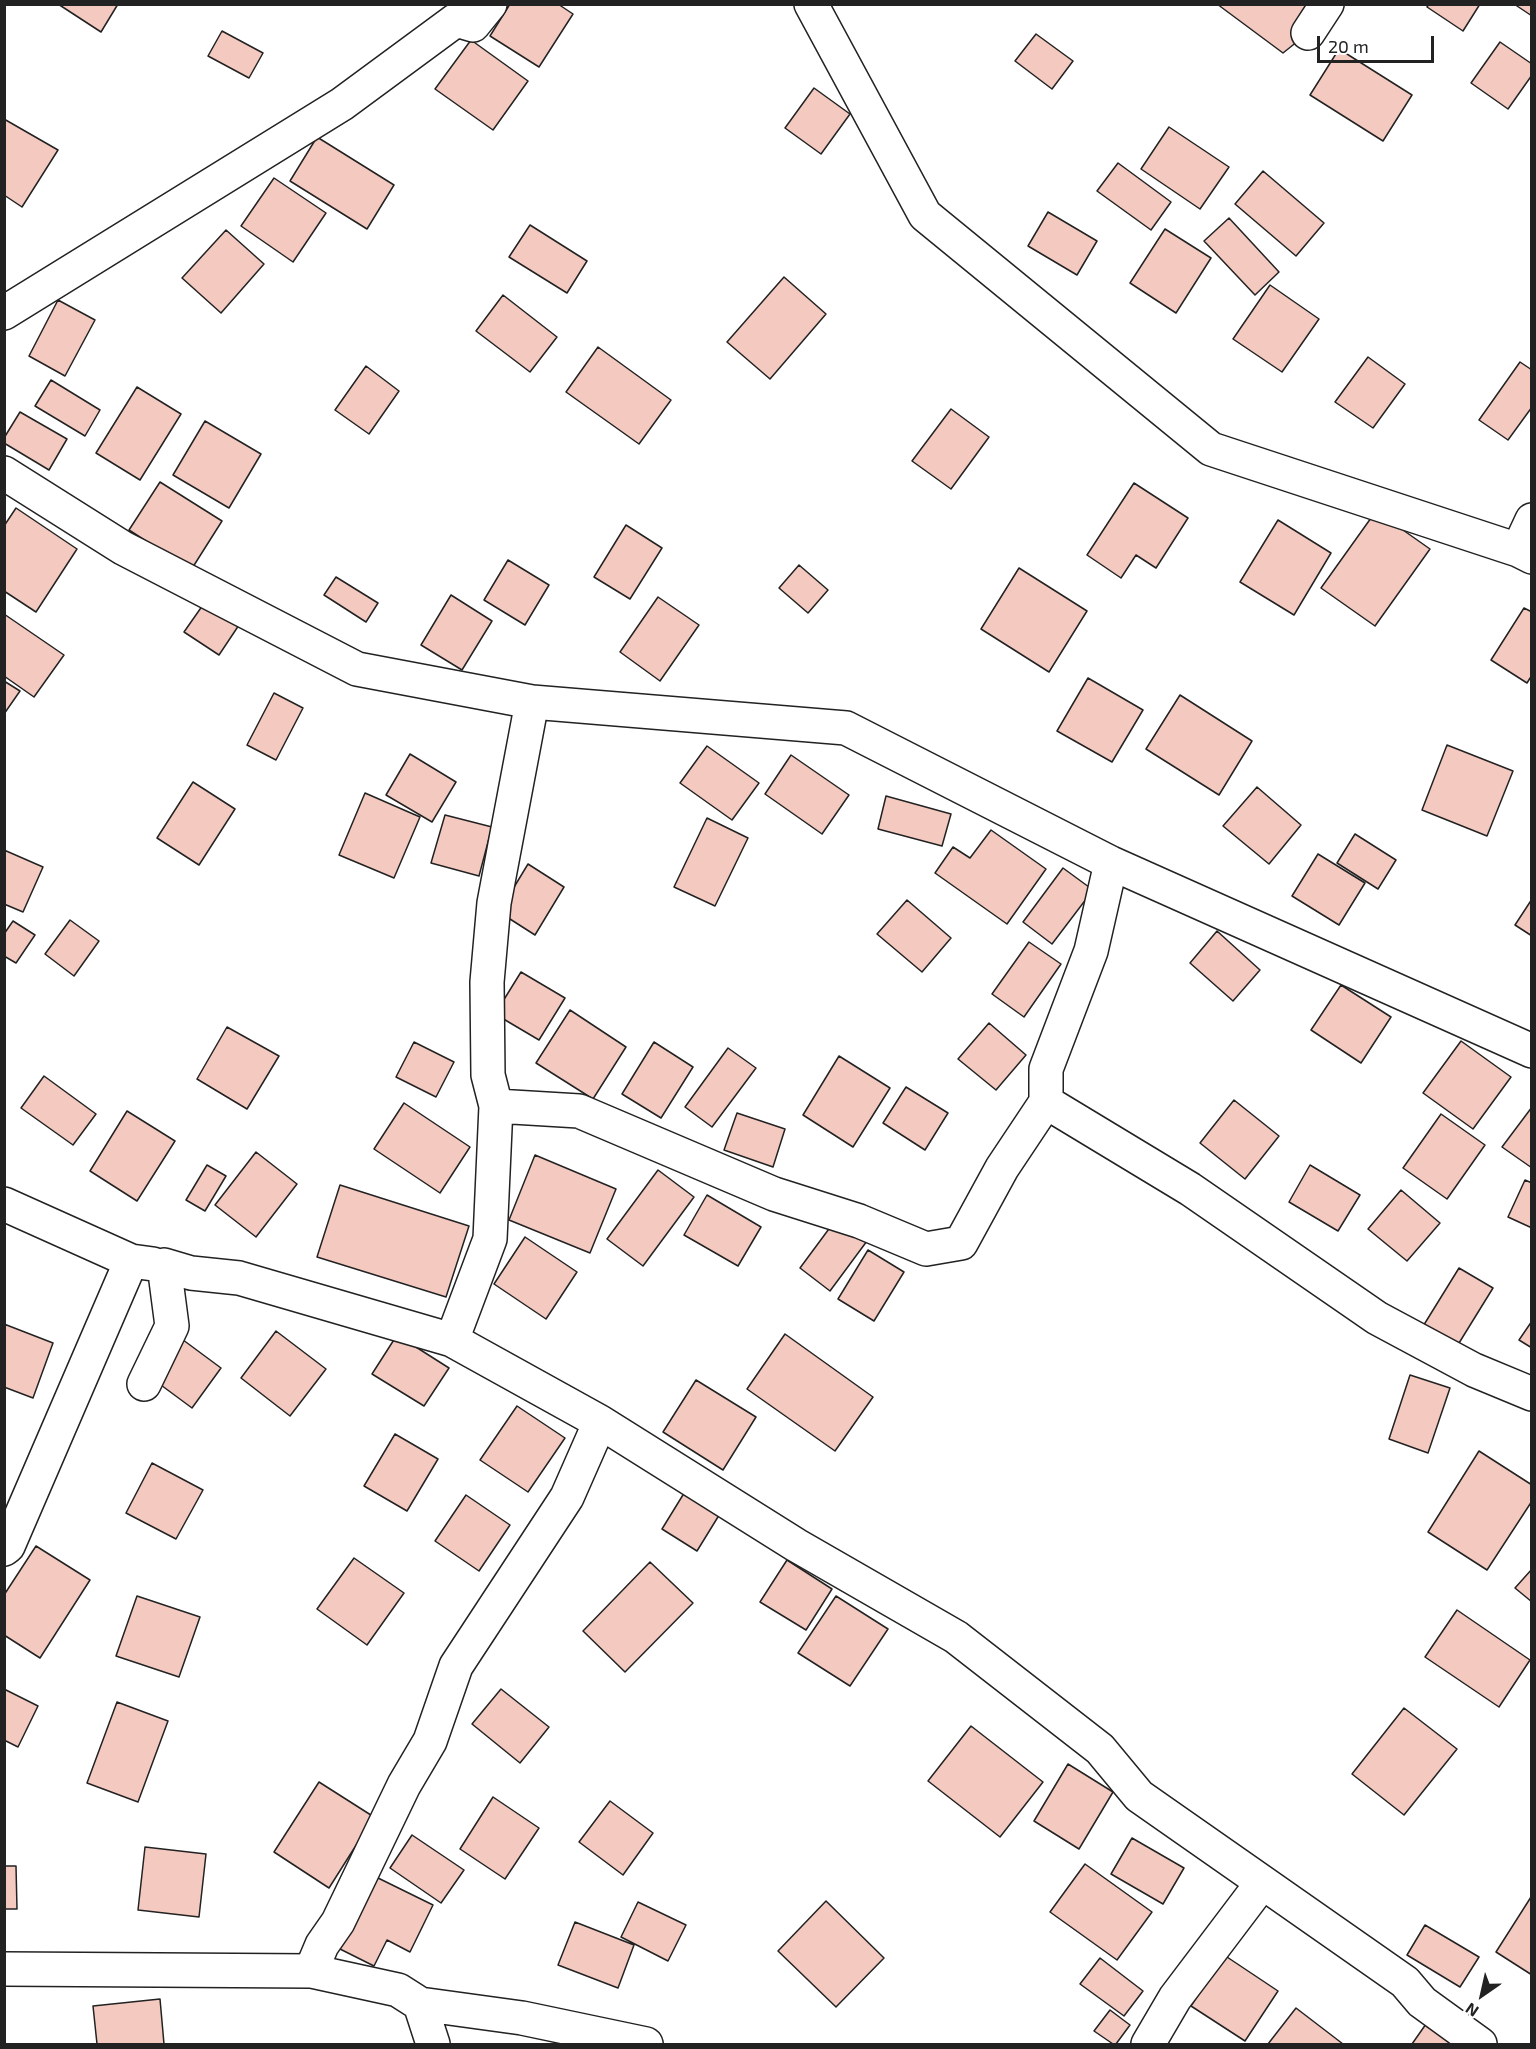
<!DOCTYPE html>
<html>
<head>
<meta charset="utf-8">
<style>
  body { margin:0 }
  #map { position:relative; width:1536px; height:2049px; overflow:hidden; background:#fff; font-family:"Exo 2",sans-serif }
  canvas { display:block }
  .frame { position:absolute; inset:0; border:6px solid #222; pointer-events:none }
  .north { position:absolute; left:1452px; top:1965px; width:60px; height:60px; -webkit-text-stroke:4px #fff; paint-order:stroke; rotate:214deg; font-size:16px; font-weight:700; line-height:24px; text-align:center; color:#222 }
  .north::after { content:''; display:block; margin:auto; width:21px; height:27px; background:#222; clip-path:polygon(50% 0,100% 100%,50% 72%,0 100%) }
  .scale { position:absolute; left:1317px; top:36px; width:117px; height:27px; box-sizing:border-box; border:3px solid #222; border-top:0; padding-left:8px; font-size:18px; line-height:21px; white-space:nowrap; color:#222; -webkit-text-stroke:4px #fff; paint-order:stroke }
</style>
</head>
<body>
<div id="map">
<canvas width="1536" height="2049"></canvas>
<div class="frame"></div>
<div class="north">N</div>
<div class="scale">20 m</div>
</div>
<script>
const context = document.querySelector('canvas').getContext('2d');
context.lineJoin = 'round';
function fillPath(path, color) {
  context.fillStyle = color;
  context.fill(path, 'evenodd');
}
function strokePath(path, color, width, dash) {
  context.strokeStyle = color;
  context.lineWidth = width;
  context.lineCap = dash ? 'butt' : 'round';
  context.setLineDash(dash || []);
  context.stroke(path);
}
const building = new Path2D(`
  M 58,4 L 118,4 L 101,32 Z
  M 510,4 L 558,4 L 573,14 L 539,67 L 490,36 Z
  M 1217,4 L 1321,4 L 1308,33 L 1283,53 Z
  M 1429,4 L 1480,4 L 1463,31 L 1427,7 Z
  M 1514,4 L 1532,4 L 1532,16 Z
  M 222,31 L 263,53 L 249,78 L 208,56 Z
  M 1036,34 L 1073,61 L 1052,89 L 1015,61 Z
  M 471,40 L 528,81 L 493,130 L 435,89 Z
  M 1500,42 L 1532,64 L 1532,75 L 1508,109 L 1471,83 Z
  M 1339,49 L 1412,95 L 1383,141 L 1310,95 Z
  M 814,88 L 850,114 L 821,154 L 785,128 Z
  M 4,119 L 58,150 L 22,207 L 4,195 Z
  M 1169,127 L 1229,167 L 1200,209 L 1141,169 Z
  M 317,137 L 394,185 L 367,229 L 290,181 Z
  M 1118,163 L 1171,202 L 1151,230 L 1097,191 Z
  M 1263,171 L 1324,223 L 1296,256 L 1235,204 Z
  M 274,178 L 326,213 L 293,262 L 241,226 Z
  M 1048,212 L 1097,241 L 1077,275 L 1028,246 Z
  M 1229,218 L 1279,272 L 1255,295 L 1204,241 Z
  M 530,225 L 587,261 L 567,293 L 509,257 Z
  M 1165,229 L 1211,258 L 1176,313 L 1130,283 Z
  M 226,230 L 264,264 L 221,313 L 182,278 Z
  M 784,277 L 826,314 L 770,379 L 727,342 Z
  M 1270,285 L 1319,319 L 1282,372 L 1233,339 Z
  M 503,295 L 557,337 L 530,372 L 476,331 Z
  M 58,300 L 95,320 L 65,376 L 29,356 Z
  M 598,347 L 671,400 L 639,444 L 566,392 Z
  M 1368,357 L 1405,384 L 1373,428 L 1335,402 Z
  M 1520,362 L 1532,370 L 1532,407 L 1508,440 L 1479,420 Z
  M 366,366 L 399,391 L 369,434 L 335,410 Z
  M 51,380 L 100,410 L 85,436 L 35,406 Z
  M 137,387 L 181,414 L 140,480 L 96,453 Z
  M 951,409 L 989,437 L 951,489 L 912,461 Z
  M 20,412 L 67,439 L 49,470 L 4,443 L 4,438 Z
  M 205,421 L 261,454 L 229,508 L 173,475 Z
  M 160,482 L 222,521 L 191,570 L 129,530 Z
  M 1134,483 L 1188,518 L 1156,568 L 1136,555 L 1121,578 L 1087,555 Z
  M 16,508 L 77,549 L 36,612 L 4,591 L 4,526 Z
  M 1376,511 L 1430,549 L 1375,626 L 1321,588 Z
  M 1278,520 L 1331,553 L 1294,615 L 1240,582 Z
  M 626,525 L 662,548 L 630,599 L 594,577 Z
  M 508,560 L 549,585 L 525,625 L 484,600 Z
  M 799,565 L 828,590 L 808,613 L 779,588 Z
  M 1019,568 L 1087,611 L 1049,672 L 981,629 Z
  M 336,577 L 378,603 L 366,622 L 324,595 Z
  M 451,595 L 492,621 L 462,670 L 421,645 Z
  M 658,597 L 699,625 L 660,681 L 620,652 Z
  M 205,602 L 239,625 L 219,655 L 184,632 Z
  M 1524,608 L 1532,612 L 1532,675 L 1527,683 L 1491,660 Z
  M 4,614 L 64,655 L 34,697 L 4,676 Z
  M 1088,678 L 1143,710 L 1112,762 L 1057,731 Z
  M 4,681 L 20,691 L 4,714 Z
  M 274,693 L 303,708 L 276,760 L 247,745 Z
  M 1180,695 L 1252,741 L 1219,795 L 1146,749 Z
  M 1447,745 L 1513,771 L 1487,836 L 1422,810 Z
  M 707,746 L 759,783 L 732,820 L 680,783 Z
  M 410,754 L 456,782 L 432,822 L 386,795 Z
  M 791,755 L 849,795 L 822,834 L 765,794 Z
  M 193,782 L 235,809 L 199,865 L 157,838 Z
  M 1257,787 L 1301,825 L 1269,864 L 1223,826 Z
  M 365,793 L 420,817 L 394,878 L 339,855 Z
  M 886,796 L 951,814 L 942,846 L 878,829 Z
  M 445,815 L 492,827 L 479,876 L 431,863 Z
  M 707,818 L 748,838 L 715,906 L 674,887 Z
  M 991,830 L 1046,869 L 1007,924 L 935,873 L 953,847 L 970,858 Z
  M 1355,834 L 1396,860 L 1378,889 L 1337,863 Z
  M 4,850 L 43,867 L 23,912 L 4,904 Z
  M 1318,854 L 1365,883 L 1339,925 L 1292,896 Z
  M 528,864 L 564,887 L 535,935 L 499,912 Z
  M 1063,868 L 1093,890 L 1052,944 L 1023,922 Z
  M 1532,899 L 1532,936 L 1515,925 Z
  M 907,900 L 951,938 L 922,972 L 877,934 Z
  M 70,920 L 99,941 L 74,976 L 45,954 Z
  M 13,921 L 35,935 L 16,963 L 4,956 L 4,934 Z
  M 1217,931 L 1260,970 L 1233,1001 L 1190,963 Z
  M 1029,942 L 1061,964 L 1024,1017 L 992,994 Z
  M 521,972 L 565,998 L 539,1040 L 495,1014 Z
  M 1341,985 L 1391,1017 L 1361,1063 L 1311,1030 Z
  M 570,1010 L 626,1047 L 593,1099 L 536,1063 Z
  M 989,1023 L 1026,1055 L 996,1090 L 958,1059 Z
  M 227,1027 L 279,1056 L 247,1109 L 197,1079 Z
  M 1461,1041 L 1511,1077 L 1473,1129 L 1423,1093 Z
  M 414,1042 L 454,1062 L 436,1097 L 396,1077 Z
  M 654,1042 L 693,1067 L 661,1118 L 622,1094 Z
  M 728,1048 L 756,1068 L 712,1127 L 685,1107 Z
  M 839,1056 L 890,1088 L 853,1147 L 803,1115 Z
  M 44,1076 L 96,1114 L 73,1145 L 21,1108 Z
  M 906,1087 L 948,1113 L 925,1150 L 883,1123 Z
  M 1234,1100 L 1279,1136 L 1245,1179 L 1200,1143 Z
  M 404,1103 L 470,1147 L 440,1193 L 374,1149 Z
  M 1532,1107 L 1532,1168 L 1502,1147 Z
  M 127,1111 L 175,1141 L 137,1201 L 90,1171 Z
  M 737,1113 L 785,1129 L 773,1167 L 724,1150 Z
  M 1441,1114 L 1485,1145 L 1447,1199 L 1403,1168 Z
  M 256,1152 L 297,1184 L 256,1237 L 215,1205 Z
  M 535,1155 L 616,1189 L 590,1253 L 509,1220 Z
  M 207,1165 L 226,1176 L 205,1211 L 186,1200 Z
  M 1310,1165 L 1360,1195 L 1338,1231 L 1289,1202 Z
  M 658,1170 L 694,1197 L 643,1266 L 607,1239 Z
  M 1525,1180 L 1532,1183 L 1532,1228 L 1508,1217 Z
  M 340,1185 L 469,1226 L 446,1297 L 317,1257 Z
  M 1401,1190 L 1440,1223 L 1407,1261 L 1368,1229 Z
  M 707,1195 L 761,1227 L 738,1266 L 684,1235 Z
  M 837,1218 L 867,1241 L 830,1291 L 800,1268 Z
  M 525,1237 L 577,1272 L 546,1319 L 494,1284 Z
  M 868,1250 L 904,1272 L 874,1321 L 838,1299 Z
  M 1459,1268 L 1493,1288 L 1451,1356 L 1417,1336 Z
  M 1532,1321 L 1532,1348 L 1519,1340 Z
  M 4,1324 L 53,1343 L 33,1398 L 4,1387 Z
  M 171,1331 L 221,1368 L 192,1408 L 142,1371 Z
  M 276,1331 L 326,1369 L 290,1416 L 241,1378 Z
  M 785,1334 L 873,1397 L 835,1451 L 747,1389 Z
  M 397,1335 L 449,1368 L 424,1406 L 372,1374 Z
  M 1410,1375 L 1450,1388 L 1428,1453 L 1389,1439 Z
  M 696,1380 L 756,1417 L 723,1470 L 663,1432 Z
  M 517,1406 L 565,1438 L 528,1492 L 480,1460 Z
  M 395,1434 L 438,1459 L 407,1511 L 364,1486 Z
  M 1479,1451 L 1532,1485 L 1532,1501 L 1487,1570 L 1428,1532 Z
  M 152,1463 L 203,1490 L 176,1539 L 126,1513 Z
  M 686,1490 L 721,1512 L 697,1551 L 662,1529 Z
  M 466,1495 L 510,1525 L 479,1571 L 435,1541 Z
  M 36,1546 L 90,1580 L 40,1658 L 4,1635 L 4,1595 Z
  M 354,1558 L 404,1593 L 367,1645 L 317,1609 Z
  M 787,1560 L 832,1589 L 806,1630 L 760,1602 Z
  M 650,1562 L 693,1603 L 625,1672 L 583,1631 Z
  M 1532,1569 L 1532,1602 L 1515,1588 Z
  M 137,1596 L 200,1617 L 179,1677 L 116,1656 Z
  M 836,1596 L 888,1629 L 850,1686 L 798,1653 Z
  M 1457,1610 L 1530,1660 L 1499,1707 L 1425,1657 Z
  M 4,1689 L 38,1706 L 18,1747 L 4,1740 Z
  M 501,1689 L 549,1727 L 520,1763 L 472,1724 Z
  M 117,1702 L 168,1721 L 138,1802 L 87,1783 Z
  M 1404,1708 L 1457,1749 L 1404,1815 L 1352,1774 Z
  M 971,1726 L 1043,1782 L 1000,1837 L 928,1781 Z
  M 1068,1764 L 1113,1792 L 1079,1849 L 1034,1821 Z
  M 319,1782 L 374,1817 L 329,1888 L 274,1852 Z
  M 493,1797 L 539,1828 L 505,1879 L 460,1849 Z
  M 610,1801 L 653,1833 L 623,1875 L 579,1842 Z
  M 412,1835 L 464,1870 L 441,1903 L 390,1868 Z
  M 1132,1838 L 1184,1868 L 1163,1904 L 1111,1874 Z
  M 145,1847 L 206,1854 L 199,1917 L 138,1910 Z
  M 1085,1864 L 1152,1912 L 1117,1960 L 1050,1912 Z
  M 4,1866 L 16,1866 L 17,1909 L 4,1909 Z
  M 374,1876 L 433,1905 L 410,1952 L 387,1940 L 374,1966 L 338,1948 Z
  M 1531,1897 L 1532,1898 L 1532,1975 L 1496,1952 Z
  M 826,1901 L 884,1958 L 836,2007 L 778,1951 Z
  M 638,1902 L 686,1925 L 668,1961 L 621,1937 Z
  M 575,1922 L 634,1945 L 618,1988 L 558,1965 Z
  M 1425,1925 L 1479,1957 L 1460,1987 L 1407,1955 Z
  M 1224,1955 L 1278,1991 L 1245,2041 L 1191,2006 Z
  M 1100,1958 L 1143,1991 L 1124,2016 L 1080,1984 Z
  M 160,1999 L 164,2044 L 97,2044 L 93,2006 Z
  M 1296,2008 L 1343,2044 L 1268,2044 Z
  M 1110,2010 L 1130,2025 L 1116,2044 L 1113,2044 L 1094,2031 Z
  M 1433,2014 L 1476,2044 L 1412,2044 Z`);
fillPath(building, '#f3c9c0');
strokePath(building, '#222', 1.5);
const minor = new Path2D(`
  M 811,4 L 925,215 L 1211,449 L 1518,550 L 1532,557
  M 1308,33 L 1327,4
  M 4,313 L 342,104 L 456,20 L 473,25 L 490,4
  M 4,473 L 123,548 L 357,669 L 532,702 L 846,728 L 1111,863 L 1532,1051
  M 1518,550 L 1532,520
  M 1046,1102 L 1190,1189 L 1377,1318 L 1474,1370 L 1532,1394
  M 496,1106 L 579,1111 L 774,1194 L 859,1221 L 926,1249 L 961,1243 L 1002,1168 L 1046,1102 L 1046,1069 L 1091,951 L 1111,863
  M 4,1204 L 131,1261 L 153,1264
  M 144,1384 L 172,1326 L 164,1265 L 191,1273 L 239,1278 L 452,1340 L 490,1239 L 496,1106 L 488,1075 L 487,982 L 494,903 L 532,702
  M 600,1422 L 796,1545 L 956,1637 L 1100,1749 L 1139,1796 L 1405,1982 L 1422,2002 L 1480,2044
  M 4,1549 L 8,1546 L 131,1261
  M 4,1969 L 311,1971 L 398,1990 L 420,2004 L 433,2044
  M 311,1971 L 322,1945 L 338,1922 L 404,1785 L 430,1741 L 456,1666 L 567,1497 L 600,1422 L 452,1340
  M 420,2004 L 522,2018 L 646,2044
  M 1148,2044 L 1175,1998 L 1262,1883`);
strokePath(minor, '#222', 36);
strokePath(minor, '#fff', 33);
</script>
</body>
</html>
